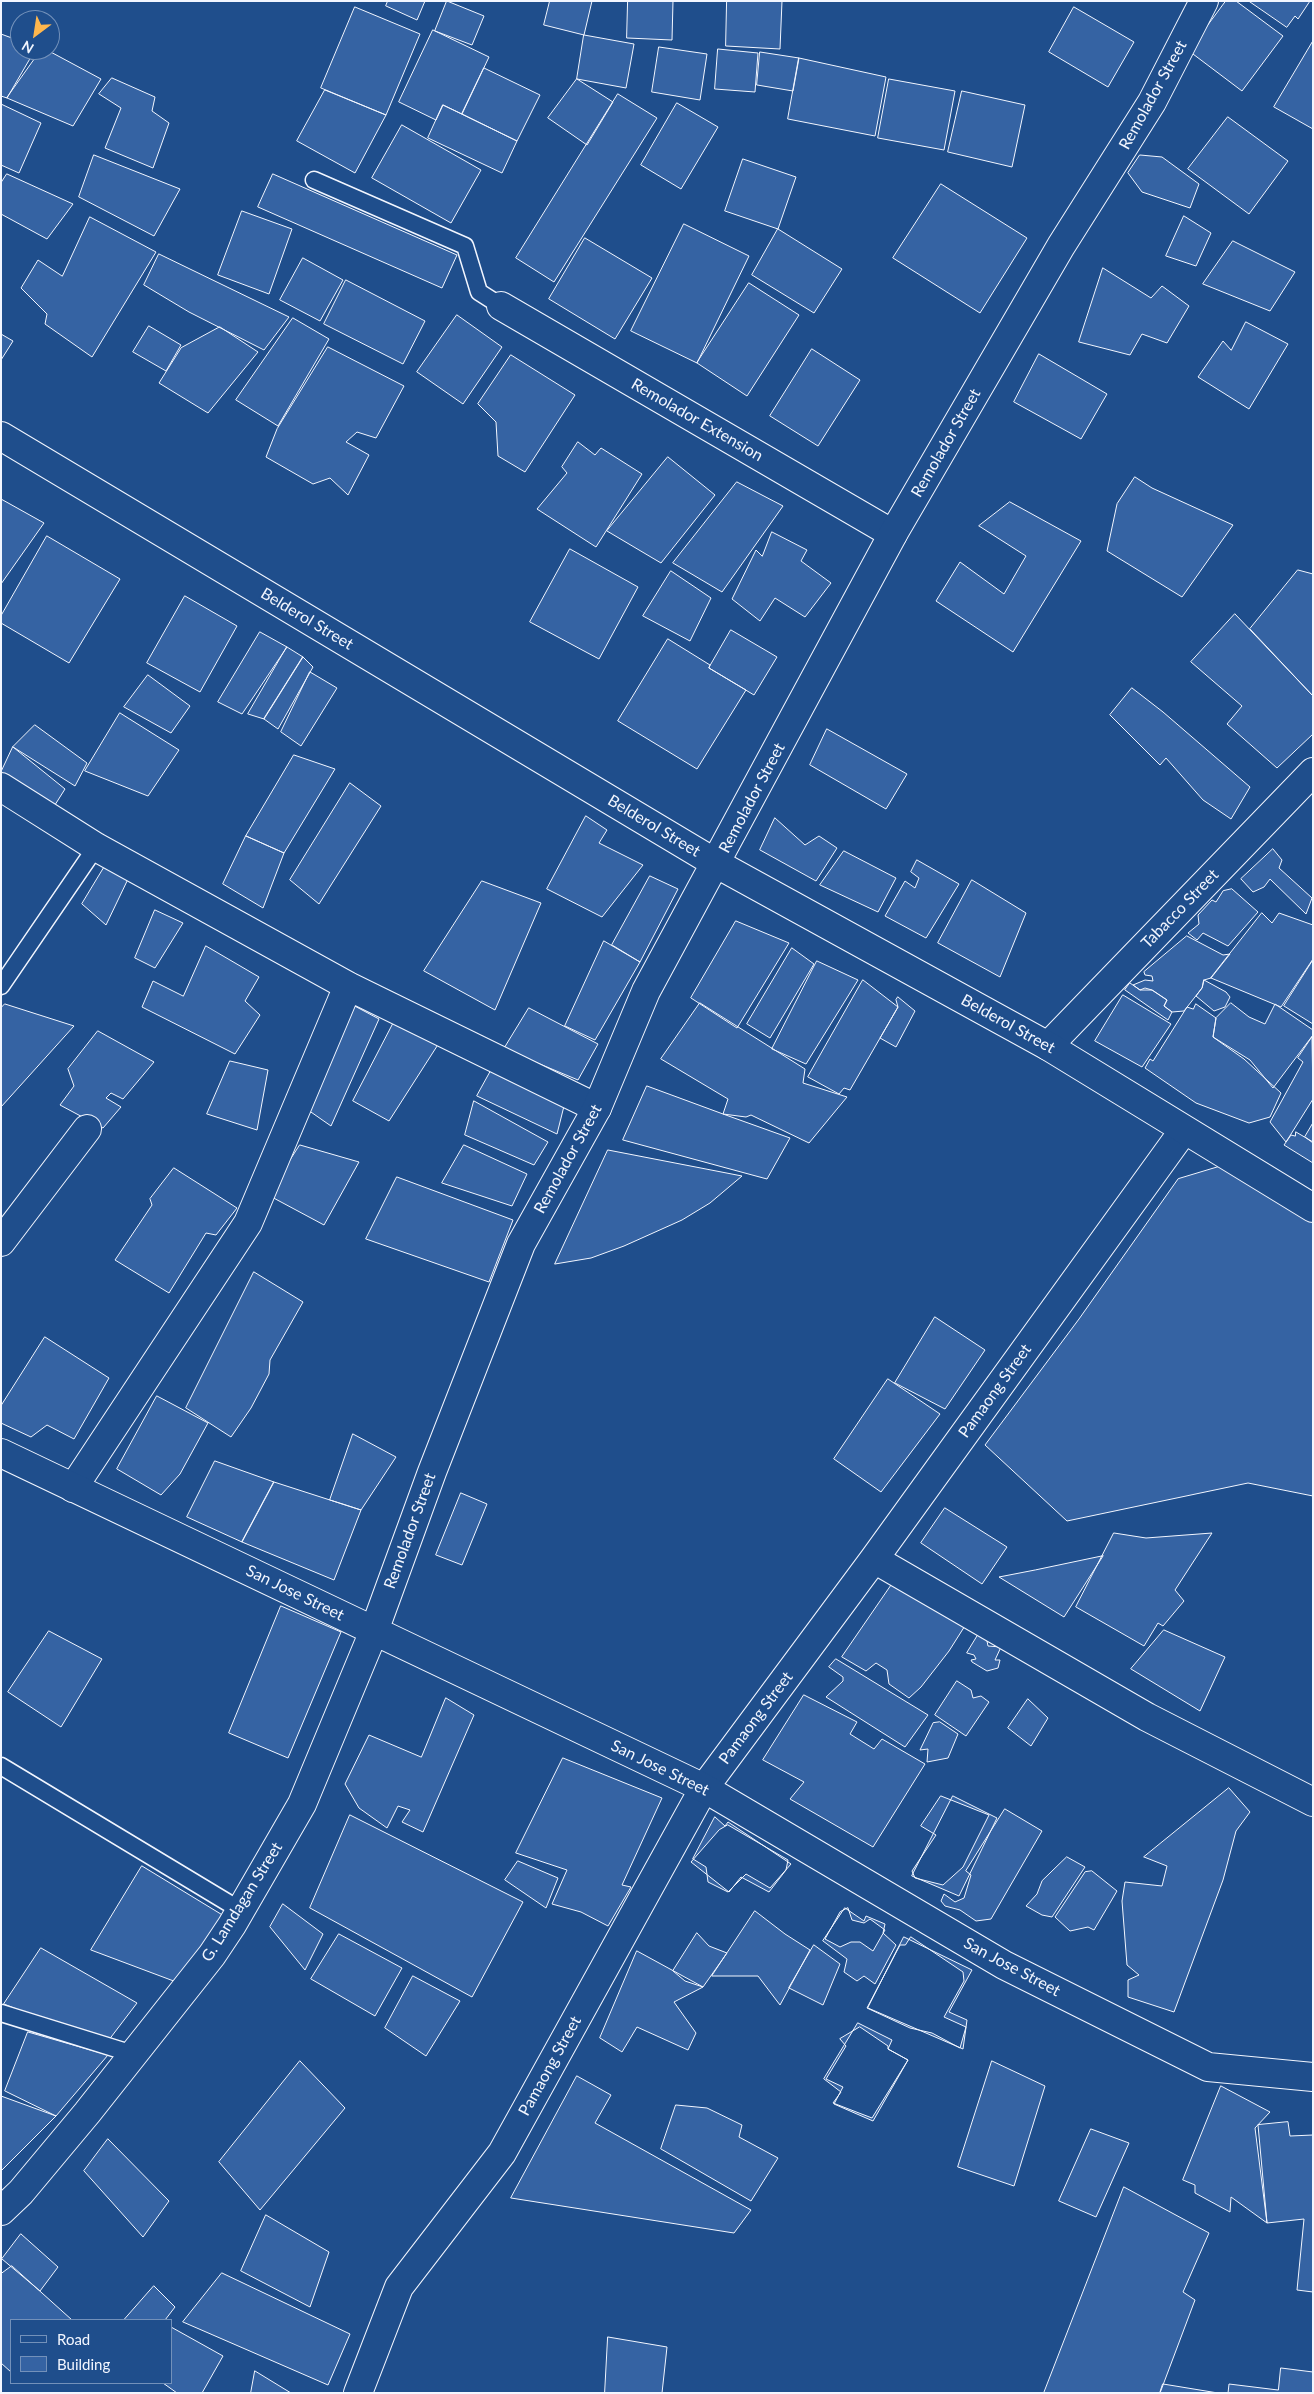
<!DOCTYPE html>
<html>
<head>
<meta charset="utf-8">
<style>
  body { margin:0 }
  #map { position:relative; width:1314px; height:2394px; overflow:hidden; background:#1f4e8c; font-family:Lato,sans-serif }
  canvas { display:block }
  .frame { position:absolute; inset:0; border:2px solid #f2f6ff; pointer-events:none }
  .legend { position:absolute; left:10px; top:2319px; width:162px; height:65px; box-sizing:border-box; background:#1f4e8c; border:1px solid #7391ba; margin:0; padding:6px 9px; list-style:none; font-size:15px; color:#f2f6ff }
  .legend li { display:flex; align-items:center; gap:10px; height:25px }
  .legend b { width:25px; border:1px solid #7391ba }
  .north { position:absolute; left:10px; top:10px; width:50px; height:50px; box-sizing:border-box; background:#1f4e8c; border:1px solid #7391ba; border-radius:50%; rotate:211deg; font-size:14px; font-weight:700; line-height:20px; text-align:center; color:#f2f6ff }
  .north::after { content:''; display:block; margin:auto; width:18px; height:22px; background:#ffb74d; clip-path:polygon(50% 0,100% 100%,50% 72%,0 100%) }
</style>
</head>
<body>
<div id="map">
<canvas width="1314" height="2394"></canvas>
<div class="frame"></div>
<ul class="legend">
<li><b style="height:6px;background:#1f4e8c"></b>Road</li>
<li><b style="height:14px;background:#3563a3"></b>Building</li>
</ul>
<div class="north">N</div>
</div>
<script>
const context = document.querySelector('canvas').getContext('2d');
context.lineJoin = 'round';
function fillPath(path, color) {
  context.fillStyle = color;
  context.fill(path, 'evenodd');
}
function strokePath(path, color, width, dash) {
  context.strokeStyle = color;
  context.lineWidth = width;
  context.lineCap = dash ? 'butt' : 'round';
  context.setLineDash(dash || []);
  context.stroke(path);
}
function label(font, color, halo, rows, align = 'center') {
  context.font = font + ' Lato,sans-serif';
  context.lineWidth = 4;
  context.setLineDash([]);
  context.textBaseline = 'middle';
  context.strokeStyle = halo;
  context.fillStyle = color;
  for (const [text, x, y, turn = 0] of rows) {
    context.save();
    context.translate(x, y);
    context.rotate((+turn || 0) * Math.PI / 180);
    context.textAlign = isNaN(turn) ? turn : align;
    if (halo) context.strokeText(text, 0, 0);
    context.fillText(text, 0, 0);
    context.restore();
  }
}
const building = new Path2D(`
  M 388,1 L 425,1 L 417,20 L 386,6 Z
  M 447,1 L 484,16 L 472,45 L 435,31 Z
  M 550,1 L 592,1 L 584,35 L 544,25 Z
  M 628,1 L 673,1 L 672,40 L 627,38 Z
  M 727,1 L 782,1 L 780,49 L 726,46 Z
  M 1226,1 L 1236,1 L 1283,36 L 1242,91 L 1189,51 Z
  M 1249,1 L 1310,1 L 1298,19 L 1295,16 L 1287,27 Z
  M 355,7 L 420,34 L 386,115 L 321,88 Z
  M 1074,7 L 1134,42 L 1108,87 L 1049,52 Z
  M 433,30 L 489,57 L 462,114 L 443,105 L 436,120 L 399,102 Z
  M 1,34 L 20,41 L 20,50 L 35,50 L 7,98 L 1,96 Z
  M 584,35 L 634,44 L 626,88 L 577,79 Z
  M 1313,41 L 1313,129 L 1274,107 Z
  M 659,47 L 707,54 L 700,100 L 652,92 Z
  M 718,49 L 758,53 L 755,92 L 715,89 Z
  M 41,50 L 47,50 L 101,79 L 73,126 L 7,98 Z
  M 760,52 L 799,58 L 793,91 L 757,85 Z
  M 799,58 L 886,77 L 875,136 L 788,119 Z
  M 484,68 L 540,95 L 517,141 L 462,114 Z
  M 112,78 L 155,97 L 152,111 L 169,123 L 153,168 L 105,148 L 121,108 L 99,94 Z
  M 577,79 L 613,102 L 587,145 L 548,118 Z
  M 889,79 L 955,91 L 944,150 L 878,138 Z
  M 325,90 L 386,115 L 355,173 L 297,141 Z
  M 962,91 L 1025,105 L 1012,167 L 948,152 Z
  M 618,94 L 657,118 L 554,282 L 516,258 Z
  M 677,103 L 718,127 L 681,189 L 641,165 Z
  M 1,104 L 41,123 L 19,173 L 1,165 Z
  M 443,105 L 517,141 L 502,173 L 428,138 Z
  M 1228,117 L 1288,161 L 1249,214 L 1188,169 Z
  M 402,125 L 481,170 L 451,223 L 372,178 Z
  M 94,155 L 180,189 L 154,236 L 79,197 Z
  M 1140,155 L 1162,157 L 1199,184 L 1190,208 L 1142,192 L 1128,173 Z
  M 743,159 L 796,177 L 778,229 L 725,211 Z
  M 7,174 L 73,204 L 47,239 L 1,214 L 1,183 Z
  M 273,174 L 457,255 L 442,288 L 258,207 Z
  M 941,184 L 1027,238 L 980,313 L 893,258 Z
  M 242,211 L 292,229 L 269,294 L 218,275 Z
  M 1184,216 L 1211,233 L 1196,266 L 1166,256 Z
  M 90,217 L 156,252 L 92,357 L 45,324 L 47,314 L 21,288 L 38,260 L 62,276 Z
  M 684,224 L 749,256 L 697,363 L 631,331 Z
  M 778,229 L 842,269 L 814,313 L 752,275 Z
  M 585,238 L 652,278 L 615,339 L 549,299 Z
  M 1233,241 L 1295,272 L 1270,311 L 1203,284 Z
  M 159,254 L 289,317 L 264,350 L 189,312 L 144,285 Z
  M 303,258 L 343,280 L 320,321 L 280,300 Z
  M 1103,268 L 1151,298 L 1162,286 L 1189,306 L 1167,343 L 1142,334 L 1130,355 L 1079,342 Z
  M 346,280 L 425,321 L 403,364 L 324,324 Z
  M 749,283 L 799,315 L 747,396 L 697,363 Z
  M 457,315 L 502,347 L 463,404 L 417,372 Z
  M 293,318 L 329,339 L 278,426 L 236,400 Z
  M 1246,322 L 1288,344 L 1249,409 L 1198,377 L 1223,341 L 1231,350 Z
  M 149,326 L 181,345 L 166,371 L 133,352 Z
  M 220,327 L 258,352 L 208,413 L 159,383 L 181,348 Z
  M 1,334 L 13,341 L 1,360 Z
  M 328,347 L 404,386 L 376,438 L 357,432 L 346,442 L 369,455 L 348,495 L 330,478 L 313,484 L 266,457 L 277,429 Z
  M 812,349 L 860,380 L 818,446 L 770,416 Z
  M 1039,354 L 1107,394 L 1081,439 L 1014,402 Z
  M 511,355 L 575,395 L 525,472 L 498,456 L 496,422 L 478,404 Z
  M 578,442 L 595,455 L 601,448 L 642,474 L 596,547 L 537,509 L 567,473 L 562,467 Z
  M 668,457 L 715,495 L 661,563 L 607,531 Z
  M 1135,477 L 1152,488 L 1233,525 L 1182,597 L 1107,551 L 1117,504 Z
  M 737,482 L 783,506 L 722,592 L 673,563 Z
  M 1,499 L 44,523 L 1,584 Z
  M 1010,502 L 1081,541 L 1013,652 L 936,601 L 960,562 L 1004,594 L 1026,556 L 979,526 Z
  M 772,532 L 807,550 L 801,561 L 831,583 L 805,617 L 775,598 L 760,621 L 732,599 L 756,550 L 762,556 Z
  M 47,536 L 120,579 L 69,663 L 1,623 L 1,616 Z
  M 570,549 L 638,587 L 599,659 L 530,622 Z
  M 1298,570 L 1313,574 L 1313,696 L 1250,629 Z
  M 671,571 L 711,598 L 690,641 L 643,616 Z
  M 185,596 L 237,626 L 200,692 L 147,663 Z
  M 1235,614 L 1313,696 L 1313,734 L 1277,768 L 1227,724 L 1242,706 L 1191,662 Z
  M 731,630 L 777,657 L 754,695 L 709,668 Z
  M 260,632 L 287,647 L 242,714 L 218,702 Z
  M 668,639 L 710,665 L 709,668 L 746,690 L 697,769 L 618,721 Z
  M 287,647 L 303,657 L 264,719 L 248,714 Z
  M 303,657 L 313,667 L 278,729 L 264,719 Z
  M 310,672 L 337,688 L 301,746 L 281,732 Z
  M 148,675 L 190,706 L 171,733 L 124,707 Z
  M 1132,688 L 1163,712 L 1250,787 L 1231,819 L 1203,800 L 1166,758 L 1160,765 L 1110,715 Z
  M 120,713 L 179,750 L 148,796 L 85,771 Z
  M 35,725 L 87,763 L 75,786 L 13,747 Z
  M 827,729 L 907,774 L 886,809 L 810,765 Z
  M 13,747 L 65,789 L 53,808 L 1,776 L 1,772 Z
  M 294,755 L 335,769 L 284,853 L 246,836 Z
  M 350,783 L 381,806 L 319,904 L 290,880 Z
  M 586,816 L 607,830 L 599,843 L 643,865 L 602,917 L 547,889 Z
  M 775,818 L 805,845 L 819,836 L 837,848 L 816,881 L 760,850 Z
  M 246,836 L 284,853 L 263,908 L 223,884 Z
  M 1273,849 L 1282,860 L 1279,868 L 1312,898 L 1306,914 L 1270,879 L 1264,887 L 1253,892 L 1241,879 Z
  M 844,851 L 896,878 L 878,912 L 820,885 Z
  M 917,860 L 959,884 L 926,938 L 885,916 L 905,881 L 915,888 L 919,878 L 911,872 Z
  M 105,866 L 129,877 L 106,925 L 82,904 Z
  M 650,876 L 678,889 L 640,962 L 612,945 Z
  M 972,880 L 1026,913 L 1000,977 L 938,943 Z
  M 482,881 L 541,903 L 495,1010 L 424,971 Z
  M 1232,889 L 1258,912 L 1228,946 L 1203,933 L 1197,940 L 1188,933 L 1199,924 L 1198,915 L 1212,900 L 1216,902 L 1223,891 Z
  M 155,910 L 183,923 L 155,968 L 135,958 Z
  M 1262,913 L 1272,923 L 1279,913 L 1313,925 L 1313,959 L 1281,1007 L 1211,978 Z
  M 736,921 L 789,943 L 737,1028 L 691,998 Z
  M 1187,936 L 1223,955 L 1230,954 L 1211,978 L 1204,980 L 1202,988 L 1184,1011 L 1172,1012 L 1164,1006 L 1167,1000 L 1152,990 L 1140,990 L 1133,985 L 1145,980 L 1153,981 L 1152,976 L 1145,975 L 1144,972 Z
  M 604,941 L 640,962 L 595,1040 L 565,1026 Z
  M 206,946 L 259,977 L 245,1001 L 260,1015 L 235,1054 L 142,1007 L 153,981 L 183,996 Z
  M 792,948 L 814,964 L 770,1038 L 747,1024 Z
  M 1313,960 L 1313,1024 L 1284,1006 Z
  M 817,961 L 858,980 L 806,1064 L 772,1049 Z
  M 863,980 L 898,1007 L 850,1090 L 844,1088 L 839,1094 L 808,1077 Z
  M 1204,980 L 1226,992 L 1230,997 L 1225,1007 L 1214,1011 L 1196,996 L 1202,988 Z
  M 1130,983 L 1140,990 L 1145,988 L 1152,990 L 1167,1000 L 1164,1006 L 1172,1012 L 1168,1020 L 1125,990 Z
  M 1123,995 L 1171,1024 L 1142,1067 L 1095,1041 Z
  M 898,997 L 915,1011 L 896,1047 L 880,1038 L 898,1007 L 896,1000 Z
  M 349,1003 L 379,1019 L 331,1126 L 308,1110 Z
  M 700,1003 L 805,1069 L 803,1083 L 847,1097 L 809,1143 L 751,1115 L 746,1117 L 723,1114 L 728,1099 L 661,1059 Z
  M 1231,1003 L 1249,1017 L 1265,1024 L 1275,1004 L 1313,1030 L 1313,1035 L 1273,1088 L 1250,1060 L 1213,1037 L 1216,1018 Z
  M 5,1004 L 74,1026 L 1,1107 L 1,1008 Z
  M 1196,1004 L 1216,1018 L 1213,1037 L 1244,1059 L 1281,1093 L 1270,1117 L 1249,1123 L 1196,1103 L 1145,1068 L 1150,1059 L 1153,1061 L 1187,1007 L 1193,1009 Z
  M 529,1008 L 598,1044 L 578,1080 L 504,1049 Z
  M 394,1022 L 439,1043 L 389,1121 L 353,1101 Z
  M 98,1031 L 154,1062 L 123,1099 L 111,1093 L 106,1098 L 121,1107 L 103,1128 L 60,1105 L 74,1086 L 68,1069 Z
  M 1312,1037 L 1313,1099 L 1286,1142 L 1270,1122 L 1303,1062 L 1298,1058 Z
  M 230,1061 L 268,1070 L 257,1130 L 207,1114 Z
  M 493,1067 L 564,1106 L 557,1134 L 477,1096 Z
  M 647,1086 L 723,1114 L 790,1138 L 767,1179 L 623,1140 Z
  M 474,1101 L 548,1142 L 534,1165 L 465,1135 Z
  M 1313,1123 L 1313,1143 L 1305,1137 Z
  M 1296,1132 L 1313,1142 L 1313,1163 L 1284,1145 L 1291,1135 L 1295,1136 Z
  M 300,1145 L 359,1162 L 324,1225 L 268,1195 Z
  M 464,1145 L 527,1174 L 512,1206 L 442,1183 Z
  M 608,1150 L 742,1176 L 710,1203 L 682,1220 L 624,1246 L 591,1258 L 555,1264 Z
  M 1228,1164 L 1313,1218 L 1313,1496 L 1248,1483 L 1067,1521 L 985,1445 L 1079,1319 L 1178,1179 Z
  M 174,1168 L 237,1208 L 216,1235 L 206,1233 L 169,1293 L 115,1260 L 152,1205 L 150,1199 Z
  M 397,1177 L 513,1220 L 489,1282 L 366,1239 Z
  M 254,1272 L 303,1302 L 270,1360 L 269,1374 L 251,1408 L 231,1437 L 186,1408 Z
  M 935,1317 L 985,1350 L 945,1409 L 895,1383 Z
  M 45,1337 L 109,1378 L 74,1439 L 47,1425 L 31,1437 L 1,1423 L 1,1406 Z
  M 888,1379 L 940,1414 L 881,1492 L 834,1459 Z
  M 157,1396 L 208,1423 L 180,1474 L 161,1495 L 117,1469 Z
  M 353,1434 L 396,1457 L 361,1510 L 330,1500 Z
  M 215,1461 L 274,1482 L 242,1542 L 187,1517 Z
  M 274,1482 L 361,1510 L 334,1580 L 242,1542 Z
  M 461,1493 L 487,1504 L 462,1565 L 436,1555 Z
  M 945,1508 L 1007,1547 L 982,1584 L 921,1543 Z
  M 1114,1533 L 1146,1538 L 1212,1533 L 1175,1590 L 1184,1601 L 1163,1626 L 1158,1623 L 1144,1646 L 1076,1607 Z
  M 1103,1556 L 1064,1617 L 999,1577 L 1035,1570 Z
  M 897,1577 L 968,1621 L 949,1651 L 921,1687 L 909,1698 L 889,1684 L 887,1670 L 876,1663 L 866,1671 L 842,1657 Z
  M 281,1606 L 341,1632 L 288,1758 L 229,1733 Z
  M 1164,1630 L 1225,1657 L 1200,1711 L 1131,1669 Z
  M 49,1631 L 102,1659 L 61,1727 L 8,1692 Z
  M 978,1635 L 982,1638 L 986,1636 L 988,1646 L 1001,1647 L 995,1660 L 1000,1660 L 998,1668 L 987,1671 L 972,1662 L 971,1660 L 976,1659 L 974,1655 L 967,1653 Z
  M 836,1659 L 928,1715 L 905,1747 L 826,1697 L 843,1681 L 843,1677 L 829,1667 Z
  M 957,1681 L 971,1690 L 973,1698 L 981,1696 L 989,1702 L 966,1736 L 935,1715 Z
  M 804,1695 L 857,1722 L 850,1734 L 874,1749 L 882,1739 L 925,1764 L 873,1847 L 790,1799 L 804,1782 L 763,1760 Z
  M 446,1698 L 474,1715 L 423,1832 L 402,1822 L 410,1810 L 398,1806 L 387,1828 L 359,1808 L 345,1784 L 369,1735 L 421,1757 Z
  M 1028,1699 L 1048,1718 L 1031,1746 L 1008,1728 Z
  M 940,1722 L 958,1734 L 948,1758 L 927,1762 L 928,1749 L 920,1750 L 933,1723 Z
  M 563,1758 L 662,1798 L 622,1885 L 631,1887 L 608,1926 L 581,1912 L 552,1904 L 567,1870 L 516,1853 Z
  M 1229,1788 L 1250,1812 L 1236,1831 L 1223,1880 L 1174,2012 L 1128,1997 L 1128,1980 L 1139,1975 L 1127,1965 L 1122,1901 L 1125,1882 L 1162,1886 L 1167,1866 L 1144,1857 Z
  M 941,1796 L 989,1815 L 963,1867 L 943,1885 L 915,1878 L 912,1871 L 936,1835 L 921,1826 Z
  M 953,1796 L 997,1818 L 959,1896 L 912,1876 Z
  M 1005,1809 L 1042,1831 L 991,1919 L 976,1921 L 960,1910 L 945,1906 L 941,1901 L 944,1894 L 955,1902 L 964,1898 L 971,1875 L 966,1871 Z
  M 350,1815 L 523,1902 L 472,1997 L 310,1908 Z
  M 715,1817 L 725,1826 L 728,1822 L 791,1864 L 770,1888 L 746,1874 L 728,1892 L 708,1882 L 706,1867 L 693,1859 Z
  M 728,1825 L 788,1860 L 786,1870 L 769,1892 L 741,1877 L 729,1892 L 691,1862 L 719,1830 Z
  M 1067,1857 L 1085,1867 L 1052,1917 L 1042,1915 L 1026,1906 L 1037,1894 L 1042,1881 Z
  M 518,1861 L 558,1878 L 546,1908 L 505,1880 Z
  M 142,1866 L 229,1919 L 179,1983 L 91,1950 Z
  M 1092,1871 L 1117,1891 L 1094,1930 L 1088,1927 L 1070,1931 L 1055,1917 L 1085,1872 Z
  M 283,1904 L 323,1934 L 305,1970 L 270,1927 Z
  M 845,1908 L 864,1921 L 866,1916 L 885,1924 L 883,1933 L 896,1945 L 875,1984 L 864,1976 L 857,1981 L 844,1972 L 847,1959 L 823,1941 Z
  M 848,1908 L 852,1920 L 864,1923 L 870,1919 L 885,1930 L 873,1951 L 860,1942 L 851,1942 L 840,1947 L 825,1939 L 840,1912 Z
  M 755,1911 L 785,1934 L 810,1950 L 780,2005 L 758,1976 L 712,1976 Z
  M 697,1933 L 709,1946 L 727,1953 L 703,1987 L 685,1981 L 673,1971 Z
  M 339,1934 L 402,1968 L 375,2016 L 311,1979 Z
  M 904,1937 L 972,1970 L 949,2012 L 967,2020 L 963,2049 L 868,2008 Z
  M 911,1937 L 963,1972 L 964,1981 L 944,2017 L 966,2027 L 960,2048 L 932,2033 L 910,2028 L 867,2008 L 900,1945 L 905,1945 Z
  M 814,1945 L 840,1964 L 823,2005 L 789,1988 Z
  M 41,1948 L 137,2003 L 105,2045 L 4,2004 Z
  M 637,1951 L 703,1987 L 674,2002 L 696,2033 L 688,2050 L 637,2027 L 622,2052 L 600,2038 Z
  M 413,1976 L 460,2001 L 426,2056 L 385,2028 Z
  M 858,2023 L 892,2040 L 888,2049 L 908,2060 L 872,2118 L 833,2103 L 841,2092 L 824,2079 Z
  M 860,2027 L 888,2046 L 888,2049 L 908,2060 L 873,2121 L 834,2104 L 843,2087 L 826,2079 L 846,2046 L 840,2039 Z
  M 28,2032 L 108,2055 L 56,2116 L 5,2091 Z
  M 300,2061 L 345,2108 L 260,2210 L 219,2162 Z
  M 992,2061 L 1045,2086 L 1014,2186 L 958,2167 Z
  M 577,2076 L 611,2095 L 595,2123 L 751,2210 L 734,2233 L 511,2198 Z
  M 1221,2086 L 1270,2112 L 1255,2128 L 1267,2223 L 1231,2197 L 1230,2212 L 1195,2193 L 1195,2185 L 1183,2180 Z
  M 1,2096 L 56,2116 L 1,2171 Z
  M 676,2105 L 707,2108 L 742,2125 L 739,2137 L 778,2158 L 751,2201 L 661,2149 Z
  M 1288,2122 L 1290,2136 L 1313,2135 L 1313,2292 L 1297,2290 L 1304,2219 L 1267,2223 L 1258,2125 Z
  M 1091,2129 L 1129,2143 L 1096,2217 L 1059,2201 Z
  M 108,2139 L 169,2201 L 143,2237 L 84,2171 Z
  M 1124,2187 L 1209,2233 L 1183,2292 L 1195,2300 L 1160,2393 L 1044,2393 Z
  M 266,2215 L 329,2252 L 310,2307 L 241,2271 Z
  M 21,2234 L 58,2267 L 40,2291 L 2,2259 Z
  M 12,2266 L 72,2320 L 11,2320 L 11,2372 L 1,2363 L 1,2274 Z
  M 222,2273 L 350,2334 L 328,2385 L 183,2322 Z
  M 154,2286 L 175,2307 L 165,2320 L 124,2320 Z
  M 171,2327 L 223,2356 L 202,2393 L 177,2393 L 163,2383 L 171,2383 Z
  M 608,2337 L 667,2347 L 662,2393 L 605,2393 Z
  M 1281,2368 L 1313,2372 L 1313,2393 L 1228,2393 L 1229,2384 L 1278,2390 Z
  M 255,2371 L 291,2393 L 251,2393 Z
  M 1163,2384 L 1218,2393 L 1160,2393 Z`);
fillPath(building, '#3563a3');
strokePath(building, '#f2f6ff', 1);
const lane = new Path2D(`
  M 314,180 L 465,246 L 479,292 L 501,306
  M 1,986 L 96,847
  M 1,1766 L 240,1910
  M 1,2013 L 133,2054`);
const street = new Path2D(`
  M 501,306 L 893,534
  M 1,787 L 96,847 L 348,986 L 597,1108
  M 1048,1046 L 1313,772
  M 1,1242 L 87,1129
  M 73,1488 L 248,1223 L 348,986
  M 874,1559 L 1147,1717 L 1313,1802
  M 358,2393 L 399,2287 L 502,2153 L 704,1788 L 874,1559 L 1184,1130`);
const secondary = new Path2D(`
  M 1,436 L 717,864 L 1048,1046 L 1313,1208
  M 1,1453 L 704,1788 L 1004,1965 L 1208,2067 L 1313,2077
  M 1,2211 L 21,2192 L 87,2113 L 212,1955 L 232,1925 L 302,1804 L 374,1631 L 432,1472 L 521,1244 L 597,1108 L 646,991 L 893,534 L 1061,246 L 1152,102 L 1204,1`);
strokePath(lane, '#f2f6ff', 19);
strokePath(street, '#f2f6ff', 30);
strokePath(secondary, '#f2f6ff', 30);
strokePath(lane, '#1f4e8c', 16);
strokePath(street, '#1f4e8c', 28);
strokePath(secondary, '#1f4e8c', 28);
label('16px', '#f2f6ff', '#1f4e8c', [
  ["Remolador Street",1153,95,-61],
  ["Remolador Extension",697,420,30],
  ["Remolador Street",946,443,-60],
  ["Belderol Street",307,619,31],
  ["Remolador Street",752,798,-62],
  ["Belderol Street",654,826,31],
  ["Tabacco Street",1180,909,-46],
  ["Belderol Street",1008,1024,29],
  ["Remolador Street",568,1159,-61],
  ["Pamaong Street",995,1391,-54],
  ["Remolador Street",410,1531,-70],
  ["San Jose Street",295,1593,26],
  ["Pamaong Street",756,1718,-53],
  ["San Jose Street",660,1768,26],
  ["G. Lamdagan Street",242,1902,-58],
  ["San Jose Street",1012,1967,28],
  ["Pamaong Street",550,2066,-61]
]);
</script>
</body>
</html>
